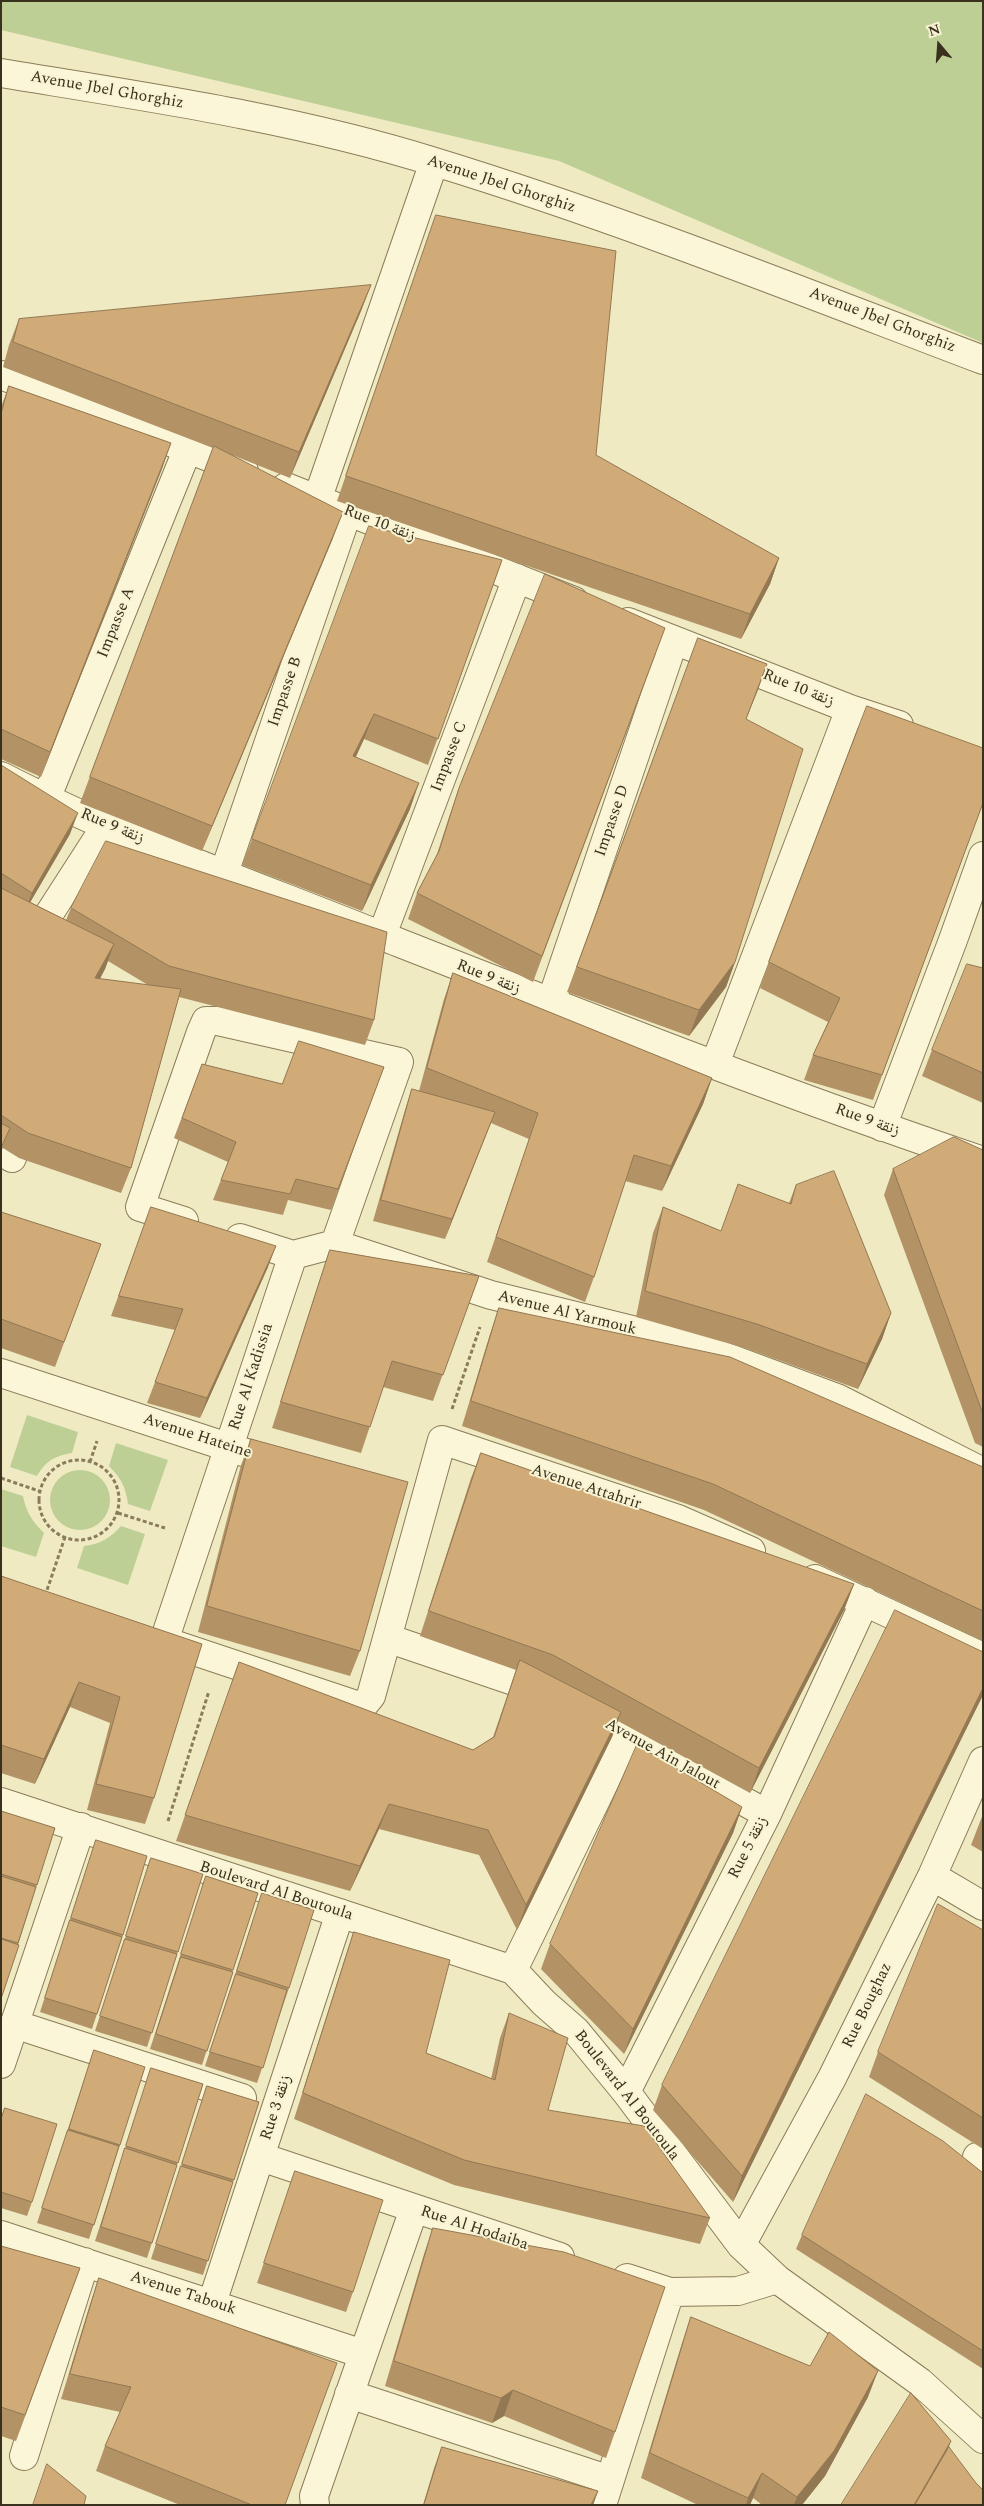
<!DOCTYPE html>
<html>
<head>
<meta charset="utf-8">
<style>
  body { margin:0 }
  #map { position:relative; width:984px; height:2506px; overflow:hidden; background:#f0eac3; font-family:Spectral,serif }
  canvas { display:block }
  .frame { position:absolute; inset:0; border:2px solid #3a301e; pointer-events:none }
  .north { position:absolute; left:914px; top:20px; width:50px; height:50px; -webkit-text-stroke:4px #f7f3d3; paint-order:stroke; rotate:342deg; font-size:14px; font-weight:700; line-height:20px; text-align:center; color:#3a301e }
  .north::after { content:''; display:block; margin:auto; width:18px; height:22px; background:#3a301e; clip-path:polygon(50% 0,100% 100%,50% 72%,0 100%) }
</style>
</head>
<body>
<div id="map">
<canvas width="984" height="2506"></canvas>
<div class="frame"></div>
<div class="north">N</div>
</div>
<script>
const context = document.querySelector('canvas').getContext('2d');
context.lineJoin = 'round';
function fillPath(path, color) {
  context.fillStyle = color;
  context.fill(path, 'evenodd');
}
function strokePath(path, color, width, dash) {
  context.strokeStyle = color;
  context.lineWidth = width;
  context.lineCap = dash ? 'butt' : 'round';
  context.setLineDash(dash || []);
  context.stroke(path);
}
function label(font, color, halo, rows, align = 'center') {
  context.font = font + ' Spectral,"Noto Naskh Arabic",serif';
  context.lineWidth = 4;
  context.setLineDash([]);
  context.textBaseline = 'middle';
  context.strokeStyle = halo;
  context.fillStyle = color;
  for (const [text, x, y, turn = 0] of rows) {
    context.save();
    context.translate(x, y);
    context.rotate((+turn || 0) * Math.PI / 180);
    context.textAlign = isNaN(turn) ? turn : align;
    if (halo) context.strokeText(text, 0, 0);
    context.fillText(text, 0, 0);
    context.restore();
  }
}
fillPath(new Path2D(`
  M 1,1 L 983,1 L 983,343 L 559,161 L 1,30 Z
  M 27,1415 L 78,1432 L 72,1453 C 54,1456 46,1461 37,1476 L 10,1467 Z
  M 116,1443 L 168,1460 L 150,1511 L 128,1504 C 126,1488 121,1478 109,1466 Z
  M50 1500a30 30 0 1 1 60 0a30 30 0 1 1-60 0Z
  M 1,1489 L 23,1496 C 26,1512 32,1521 44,1533 L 36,1557 L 1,1546 Z
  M 121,1526 L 145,1534 L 128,1585 L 77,1568 L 84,1546 C 101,1544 110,1538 121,1526 Z`), '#becf96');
const street = new Path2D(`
  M 1,73 C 147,97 294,118 435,162 C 621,219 801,291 983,360
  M 1,375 L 244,471
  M 286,487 L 574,601
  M 317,500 L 434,162
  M 628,622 L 850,709 L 899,725
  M 1,776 C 123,839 255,885 382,936 C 581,1014 780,1093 983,1161
  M 46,799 L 188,448
  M 224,873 L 348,511
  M 40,928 L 107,824
  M 382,935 L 517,578
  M 551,1002 L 674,640
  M 715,1064 L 850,709
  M 882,1127 L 953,940 L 983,856
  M 1,1151 L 12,1158
  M 184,1221 L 140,1207 L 201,1032 L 206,1021 L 218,1021 L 399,1062 L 335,1244
  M 240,1238 L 293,1255 L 335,1244 L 491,1295 L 697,1346 L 837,1398 L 983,1472
  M 1,1373 L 280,1464
  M 815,1579 L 983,1657
  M 387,1638 L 546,1692 L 767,1814
  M 164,1641 L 362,1707 L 371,1696 L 442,1440 L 678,1519 L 751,1551
  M 164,1641 L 293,1255
  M 1,1802 L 513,1970 L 544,2003 L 576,2031 L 626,2092 L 741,2245 L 777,2279 L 920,2382 L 983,2439
  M 932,1876 L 983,1906
  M 513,1970 L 627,1736
  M 14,2024 L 242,2098
  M 1,2064 L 81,1827
  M 626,2092 L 767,1814 L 865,1601
  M 261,2157 L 560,2257
  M 977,2157 L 983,2161
  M 1,2235 L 363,2354
  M 741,2245 L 832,2078 L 932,1876 L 983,1761
  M 627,2278 L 670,2292 L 738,2291 L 777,2279
  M 212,2303 L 340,1913
  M 349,2394 L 610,2480
  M 24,2456 L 85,2262
  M 315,2505 L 314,2496 L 414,2209
  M 602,2505 L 670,2292`);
strokePath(street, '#8b7c59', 30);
strokePath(new Path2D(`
  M 452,1409 L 480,1327
  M39 1500a40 40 0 1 1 80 0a40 40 0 1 1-80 0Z
  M 90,1462 L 97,1441
  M 1,1478 L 39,1491
  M 118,1513 L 165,1528
  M 45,1596 L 65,1537
  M 168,1821 L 209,1691`), '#8b7c59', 3, [4, 2.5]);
strokePath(street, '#faf6d7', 28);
fillPath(new Path2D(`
  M 436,215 L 596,455 L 779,558 L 770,584 L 741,639 L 337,501 Z
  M 371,285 L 361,311 L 290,478 L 232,455 L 333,538 L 202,851 L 80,803 L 213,448 L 3,367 L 9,345 L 19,319 Z
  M 9,386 L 171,443 L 41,777 L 1,759 L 1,407 Z
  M 502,560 L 428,765 L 364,739 L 356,757 L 410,809 L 362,911 L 242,865 L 252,839 Z
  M 698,638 L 767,664 L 746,719 L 735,962 L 726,987 L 689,1036 L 567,992 Z
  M 656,653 L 533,982 L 408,919 L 417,893 L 436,857 L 450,814 L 459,788 Z
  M 1,765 L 70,834 L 30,902 L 66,920 L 71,908 L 374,1020 L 365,1045 L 179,997 L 131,1168 L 121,1193 L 19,1158 L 3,1148 L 1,1151 ZM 108,961 L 148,985 L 100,979 L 105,969 Z
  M 983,803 L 873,1100 L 804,1080 L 813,1055 L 828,1022 L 760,988 L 769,962 Z
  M 983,968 L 983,1103 L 922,1076 L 932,1050 Z
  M 453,973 L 712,1078 L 703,1104 L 662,1191 L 625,1181 L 594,1277 L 585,1302 L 487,1262 L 529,1139 L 491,1123 L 445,1239 L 373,1221 L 405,1110 L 412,1089 L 419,1091 L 444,999 Z
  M 202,1064 L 282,1084 L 384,1067 L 331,1210 L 288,1200 L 283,1215 L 213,1200 L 228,1162 L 174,1138 Z
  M 983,1150 L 983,1447 L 975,1443 L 884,1195 L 893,1169 Z
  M 796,1185 L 891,1313 L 882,1339 L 858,1389 L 748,1349 L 636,1317 L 653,1233 L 663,1207 L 721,1231 L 789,1203 Z
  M 151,1207 L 268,1267 L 200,1418 L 147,1403 L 175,1330 L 111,1316 Z
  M 1,1212 L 101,1244 L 55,1367 L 1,1348 Z
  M 330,1250 L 479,1276 L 433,1401 L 383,1387 L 361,1453 L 272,1428 L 321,1276 Z
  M 499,1308 L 983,1467 L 983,1641 L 704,1510 L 462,1426 L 490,1334 Z
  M 251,1439 L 360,1651 L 350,1676 L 198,1632 L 241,1465 Z
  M 481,1453 L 854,1584 L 844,1610 L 750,1793 L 618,1721 L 612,1737 L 517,1930 L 479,1855 L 379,1829 L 350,1891 L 176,1841 L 239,1662 L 473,1750 L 493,1737 L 516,1670 L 420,1636 L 471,1478 Z
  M 1,1576 L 202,1644 L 154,1798 L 145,1824 L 87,1810 L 110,1723 L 70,1707 L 35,1784 L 1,1773 Z
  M 983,1652 L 983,1695 L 733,2202 L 653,2110 L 662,2085 Z
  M 742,1807 L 733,1833 L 624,2054 L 541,1969 L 550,1944 Z
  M 1,1811 L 55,1828 L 1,1999 Z
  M 983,1814 L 983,1852 L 971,1845 Z
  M 96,1840 L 123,1935 L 92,2029 L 40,2012 Z
  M 151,1858 L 203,1874 L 147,2047 L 95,2031 Z
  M 206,1876 L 258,1893 L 202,2065 L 150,2049 Z
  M 262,1893 L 289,1988 L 257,2083 L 205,2066 Z
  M 983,1930 L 983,2149 L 869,2077 L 878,2052 Z
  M 354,1932 L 426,2053 L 491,2079 L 500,2038 L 509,2013 L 548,2110 L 710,2218 L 700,2244 L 454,2185 L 294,2119 L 345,1958 Z
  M 94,2050 L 120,2145 L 89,2239 L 37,2223 Z
  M 151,2068 L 203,2084 L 147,2258 L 95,2241 L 121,2161 Z
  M 207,2086 L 259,2102 L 203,2275 L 151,2259 Z
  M 5,2108 L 32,2202 L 27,2216 L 1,2208 L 1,2117 Z
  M 295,2171 L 353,2292 L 346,2312 L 257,2283 Z
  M 983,2173 L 983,2369 L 796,2249 L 802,2235 Z
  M 433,2228 L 615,2432 L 606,2458 L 504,2416 L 492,2423 L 385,2386 L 424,2254 Z
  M 1,2246 L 80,2268 L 16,2441 L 1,2436 Z
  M 99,2278 L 285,2505 L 180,2505 L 96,2471 L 105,2446 L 120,2412 L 61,2399 L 90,2304 Z
  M 691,2317 L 868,2397 L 825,2476 L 802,2505 L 762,2505 L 753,2498 L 750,2505 L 698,2505 L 641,2478 L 682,2343 Z
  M 442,2447 L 598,2491 L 593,2505 L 423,2505 L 434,2468 Z`), '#b39366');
fillPath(new Path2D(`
  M 371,285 L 361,311 L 290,478 L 299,452 Z
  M 171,443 L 162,469 L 41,777 L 50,752 Z
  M 343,512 L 333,538 L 202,851 L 212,826 Z
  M 779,558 L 770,584 L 741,639 L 750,614 Z
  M 767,664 L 758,690 L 736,744 L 746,719 Z
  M 374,714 L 364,739 L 344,781 L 353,756 Z
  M 419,783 L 410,809 L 362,911 L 371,885 Z
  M 78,813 L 70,834 L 24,913 L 32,893 Z
  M 114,944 L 105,969 L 86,1003 L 95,978 Z
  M 735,962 L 726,987 L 689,1036 L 699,1010 Z
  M 712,1078 L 703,1104 L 662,1191 L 671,1166 Z
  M 495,1112 L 487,1132 L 445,1239 L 452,1219 Z
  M 276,1246 L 268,1267 L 200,1418 L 207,1398 Z
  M 891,1313 L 882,1339 L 858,1389 L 867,1364 Z
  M 854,1584 L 844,1610 L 750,1793 L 759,1768 Z
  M 79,1682 L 70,1707 L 35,1784 L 44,1759 Z
  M 983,1688 L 983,1695 L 733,2202 L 742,2176 Z
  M 621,1712 L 612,1737 L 517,1930 L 526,1905 Z
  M 389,1804 L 379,1829 L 350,1891 L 360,1866 Z
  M 742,1807 L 733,1833 L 624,2054 L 633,2029 Z
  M 878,2371 L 868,2397 L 825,2476 L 802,2505 L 794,2505 L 797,2497 Z
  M 513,2390 L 504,2416 L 492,2423 L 501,2398 Z
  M 951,2441 L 944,2461 L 918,2505 L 914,2505 Z
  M 762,2473 L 753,2498 L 750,2505 L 746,2505 L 748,2498 Z
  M 598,2491 L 593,2505 L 591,2505 Z`), '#927853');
const building = new Path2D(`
  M 436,215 L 616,251 L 596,455 L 779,558 L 750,614 L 346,476 Z
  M 371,285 L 299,452 L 13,342 L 19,319 Z
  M 9,386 L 171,443 L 50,752 L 1,729 L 1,414 Z
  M 214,446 L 343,512 L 212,826 L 90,777 Z
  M 369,526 L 502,560 L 438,739 L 374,714 L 353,756 L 419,783 L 371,885 L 252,839 Z
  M 545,574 L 665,628 L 542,956 L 417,893 L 439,851 L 459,788 Z
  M 698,638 L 767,664 L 746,719 L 803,749 L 735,962 L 699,1010 L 577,967 Z
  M 867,706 L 983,748 L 983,803 L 882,1075 L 813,1055 L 840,998 L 769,962 Z
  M 1,765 L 78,813 L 32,893 L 1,873 Z
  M 106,841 L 387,932 L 374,1020 L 169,966 L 71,908 Z
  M 1,888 L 114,944 L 95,978 L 181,989 L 131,1168 L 28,1133 L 1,1115 Z
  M 967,964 L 983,968 L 983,1073 L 932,1050 Z
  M 453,973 L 712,1078 L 671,1166 L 634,1155 L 594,1277 L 496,1237 L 538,1113 L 427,1068 Z
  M 299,1041 L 384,1067 L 338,1189 L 296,1179 L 290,1194 L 221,1180 L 236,1142 L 182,1118 L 202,1064 L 282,1084 Z
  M 412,1089 L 495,1112 L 452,1219 L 381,1200 Z
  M 1,1123 L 10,1128 L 1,1148 Z
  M 954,1137 L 983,1150 L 983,1414 L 893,1169 Z
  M 834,1171 L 891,1313 L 867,1364 L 757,1324 L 645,1291 L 663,1207 L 721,1231 L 738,1184 L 791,1204 L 796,1185 Z
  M 151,1207 L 276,1246 L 207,1398 L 155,1382 L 183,1309 L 119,1296 Z
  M 1,1212 L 101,1244 L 64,1342 L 1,1319 Z
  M 330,1250 L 479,1276 L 443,1375 L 392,1361 L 370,1427 L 281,1402 Z
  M 499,1308 L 730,1357 L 983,1467 L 983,1611 L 713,1484 L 471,1401 Z
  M 251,1439 L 408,1482 L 360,1651 L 207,1606 Z
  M 481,1453 L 854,1584 L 759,1768 L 553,1655 L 429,1611 Z
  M 1,1576 L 202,1644 L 154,1798 L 96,1784 L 120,1697 L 79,1682 L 44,1759 L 1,1745 Z
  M 895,1610 L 983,1652 L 983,1688 L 742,2176 L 662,2085 Z
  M 520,1660 L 621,1712 L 526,1905 L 488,1830 L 389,1804 L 360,1866 L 185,1815 L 239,1662 L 473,1750 L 494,1737 Z
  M 637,1745 L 742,1807 L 633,2029 L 550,1944 Z
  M 1,1811 L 55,1828 L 37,1885 L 1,1874 Z
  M 96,1840 L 147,1856 L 123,1935 L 71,1918 Z
  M 151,1858 L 203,1874 L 178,1952 L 126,1936 Z
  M 1,1876 L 36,1887 L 18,1943 L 1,1938 Z
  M 206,1876 L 258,1893 L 233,1970 L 181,1954 Z
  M 262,1893 L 314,1910 L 289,1988 L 237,1971 Z
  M 938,1904 L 983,1930 L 983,2118 L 878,2052 Z
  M 70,1920 L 122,1937 L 97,2014 L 45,1998 Z
  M 354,1932 L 450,1960 L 426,2053 L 495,2080 L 509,2013 L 568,2038 L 548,2110 L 644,2126 L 710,2218 L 464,2160 L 303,2093 Z
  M 1,1939 L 19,1945 L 1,1999 Z
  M 125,1939 L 177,1954 L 152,2033 L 100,2016 Z
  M 181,1957 L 233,1972 L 207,2051 L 156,2034 Z
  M 236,1974 L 287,1990 L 263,2068 L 210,2052 Z
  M 94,2050 L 145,2067 L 120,2145 L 69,2129 Z
  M 151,2068 L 203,2084 L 178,2163 L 126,2146 Z
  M 207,2086 L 259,2102 L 234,2180 L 182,2164 Z
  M 866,2094 L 943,2141 L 983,2173 L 983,2351 L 802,2235 Z
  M 5,2108 L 57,2124 L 32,2202 L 1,2192 L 1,2119 Z
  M 68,2130 L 119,2146 L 94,2225 L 42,2208 Z
  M 125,2148 L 177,2165 L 152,2243 L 101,2227 Z
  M 181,2166 L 233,2182 L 208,2261 L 156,2244 Z
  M 295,2171 L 383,2200 L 353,2292 L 264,2263 Z
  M 433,2228 L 564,2252 L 665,2287 L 615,2432 L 513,2390 L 501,2398 L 394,2361 Z
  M 1,2246 L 80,2268 L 25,2415 L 1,2407 Z
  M 99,2278 L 337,2363 L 285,2505 L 252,2505 L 105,2446 L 131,2387 L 70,2374 Z
  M 691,2317 L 810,2366 L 829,2332 L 878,2371 L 834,2451 L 797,2497 L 762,2473 L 748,2498 L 650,2453 Z
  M 911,2393 L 951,2441 L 914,2505 L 841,2505 Z
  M 442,2447 L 598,2491 L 591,2505 L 424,2505 Z
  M 949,2447 L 976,2483 L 983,2490 L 983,2505 L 915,2505 Z
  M 47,2464 L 86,2496 L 84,2505 L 33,2505 Z`);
fillPath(building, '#d0ab77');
strokePath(building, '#927853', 1);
label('16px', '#3a301e', '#f7f3d3', [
  ["Avenue Jbel Ghorghiz",107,91,10],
  ["Avenue Jbel Ghorghiz",501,185,18],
  ["Avenue Jbel Ghorghiz",882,321,21],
  ["Rue 10 زنقة",379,524,21],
  ["Impasse A",117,623,-68],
  ["Rue 10 زنقة",798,689,22],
  ["Impasse B",286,692,-71],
  ["Impasse C",450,757,-69],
  ["Impasse D",613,821,-71],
  ["Rue 9 زنقة",112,827,23],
  ["Rue 9 زنقة",488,978,22],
  ["Rue 9 زنقة",867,1121,20],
  ["Avenue Al Yarmouk",567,1314,14],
  ["Rue Al Kadissia",252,1377,-72],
  ["Avenue Hateine",197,1437,18],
  ["Avenue Attahrir",586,1488,18],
  ["Avenue Ain Jalout",662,1755,29],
  ["Rue 5 زنقة",749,1848,-63],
  ["Boulevard Al Boutoula",276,1892,18],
  ["Rue Boughaz",868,2006,-64],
  ["Boulevard Al Boutoula",626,2096,52],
  ["Rue 3 زنقة",277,2108,-72],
  ["Rue Al Hodaiba",474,2229,18],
  ["Avenue Tabouk",183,2294,18]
]);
</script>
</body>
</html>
